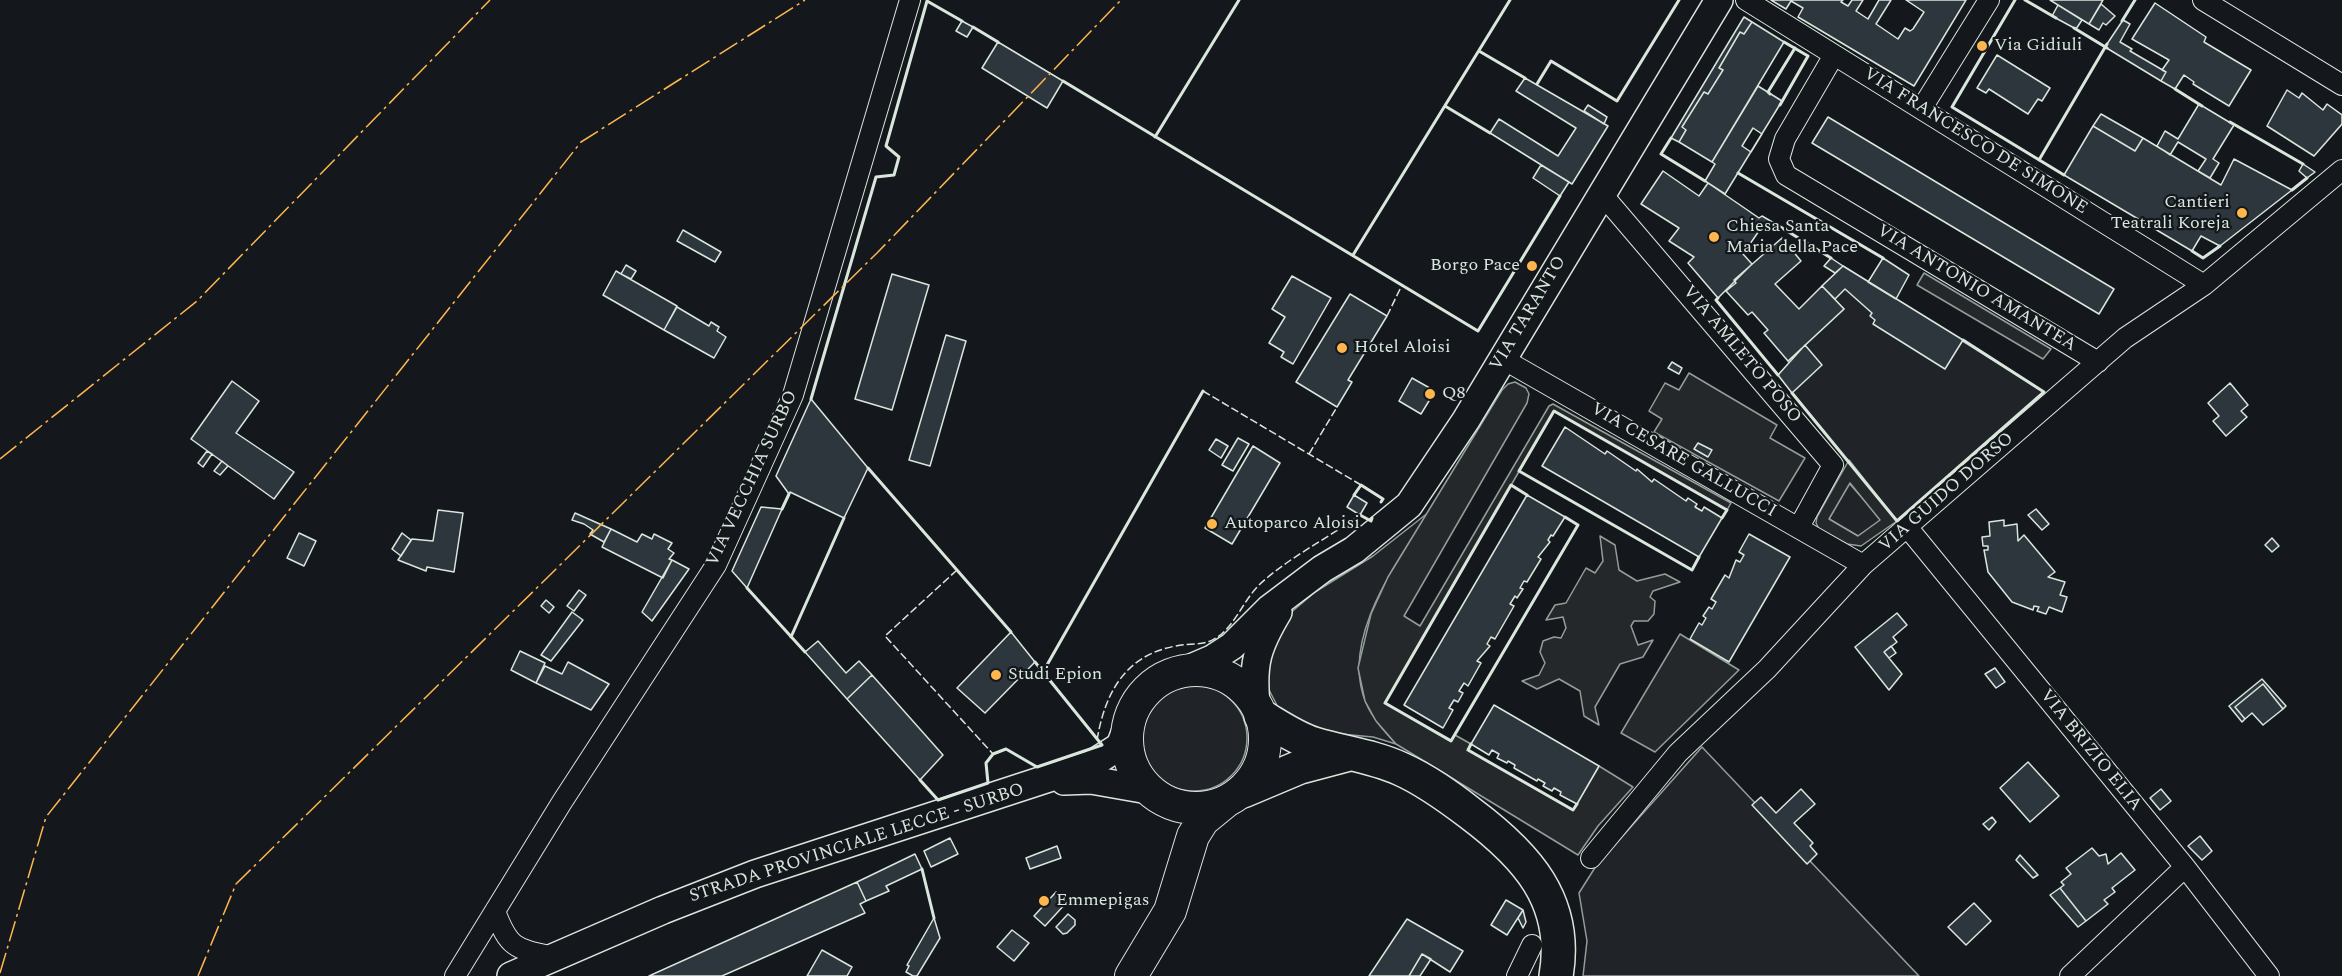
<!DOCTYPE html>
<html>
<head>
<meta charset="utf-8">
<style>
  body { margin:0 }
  canvas { display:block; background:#14181c }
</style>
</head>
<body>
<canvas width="2342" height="976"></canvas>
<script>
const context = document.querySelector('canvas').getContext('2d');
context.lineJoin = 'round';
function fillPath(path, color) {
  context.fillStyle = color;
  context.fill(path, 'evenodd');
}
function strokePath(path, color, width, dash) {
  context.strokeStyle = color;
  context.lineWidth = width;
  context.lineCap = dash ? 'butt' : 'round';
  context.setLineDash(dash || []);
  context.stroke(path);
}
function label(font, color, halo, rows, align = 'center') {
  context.font = font + ' Spectral,serif';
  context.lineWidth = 4.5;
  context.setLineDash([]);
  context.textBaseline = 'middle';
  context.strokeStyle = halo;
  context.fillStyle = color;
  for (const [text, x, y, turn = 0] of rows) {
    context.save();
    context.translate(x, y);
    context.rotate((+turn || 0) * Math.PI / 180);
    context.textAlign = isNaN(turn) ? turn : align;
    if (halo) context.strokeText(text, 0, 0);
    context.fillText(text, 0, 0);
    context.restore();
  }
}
const green = new Path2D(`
  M 1843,266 L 2044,392 L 1897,521 L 1778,375 L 1790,364 L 1788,361 L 1844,309 L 1822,286 Z
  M 1849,483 L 1880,518 L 1880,521 L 1858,536 L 1829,519 Z
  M 1429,512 C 1397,563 1339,639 1366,703 C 1373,719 1384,731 1396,744 L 1373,737 L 1330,733 L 1282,715 L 1267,686 L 1264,653 L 1281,621 L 1315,592 L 1373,556 Z
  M1141 738a53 53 0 1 1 106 0a53 53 0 1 1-106 0Z
  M 1702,747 L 1919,976 L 1583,976 L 1587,941 L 1579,893 L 1596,866 Z`);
fillPath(green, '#202428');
strokePath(green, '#939e99', 1.5);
const parking = new Path2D(`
  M 1924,273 L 2051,349 L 2043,359 L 1917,285 Z
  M 1689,373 L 1777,425 L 1770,438 L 1805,458 L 1779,501 L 1654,432 L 1662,419 L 1649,411 L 1665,383 L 1679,390 Z
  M 1515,382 L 1526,388 L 1529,394 L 1527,403 L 1404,616 L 1420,626 L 1549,406 L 1553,404 L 1731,503 L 1727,510 L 1554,411 L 1385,703 L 1451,740 L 1455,735 L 1471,744 L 1468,750 L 1573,810 L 1599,766 L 1633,787 L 1598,826 L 1578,855 L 1396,744 L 1376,721 L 1365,701 L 1358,668 L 1371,614 L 1388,577 L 1502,390 L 1508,384 Z
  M 1849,460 L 1897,521 L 1861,546 L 1847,544 L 1819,529 L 1816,523 L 1817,517 ZM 1850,483 L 1880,520 L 1858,536 L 1829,519 Z
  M 1600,536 L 1615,545 L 1619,570 L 1637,581 L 1665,574 L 1680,582 L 1653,591 L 1650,597 L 1655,601 L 1654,614 L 1648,621 L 1634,621 L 1631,626 L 1638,645 L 1653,640 L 1643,657 L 1620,664 L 1595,707 L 1599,725 L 1584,716 L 1580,691 L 1559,679 L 1537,689 L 1522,681 L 1539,675 L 1545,663 L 1540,652 L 1543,641 L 1554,637 L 1561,638 L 1566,628 L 1563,617 L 1546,620 L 1555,605 L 1566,603 L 1586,568 L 1595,573 L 1603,561 Z
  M 1680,634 L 1739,670 L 1655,752 L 1621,733 Z`);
fillPath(parking, '#24282b');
strokePath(parking, '#939e99', 1.5);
const building = new Path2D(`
  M 1771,0 L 1843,0 L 1841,2 L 1848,6 L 1852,0 L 1863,0 L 1856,11 L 1868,19 L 1879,0 L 1891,0 L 1876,24 L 1898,39 L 1905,28 L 1910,31 L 1913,29 L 1924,12 L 1906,0 L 1966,0 L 1914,86 L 1798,17 L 1803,8 L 1791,1 L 1786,9 Z
  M 2050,0 L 2103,0 L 2089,24 Z
  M 2155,3 L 2206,37 L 2204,42 L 2251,70 L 2229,106 L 2193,84 L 2194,82 L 2184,75 L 2175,89 L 2161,81 L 2166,72 L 2162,70 L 2169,60 L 2132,39 Z
  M 2101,4 L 2115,16 L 2106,25 L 2103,23 L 2099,30 L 2089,24 Z
  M 2058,5 L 2082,20 L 2076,29 L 2052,16 Z
  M 1744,17 L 1752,22 L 1744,34 L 1740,32 L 1719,68 L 1723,70 L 1708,94 L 1704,92 L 1682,127 L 1686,130 L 1679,142 L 1671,138 Z
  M 2123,20 L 2130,24 L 2120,42 L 2132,49 L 2130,51 L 2166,72 L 2161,81 L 2105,47 Z
  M 962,21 L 973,27 L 967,37 L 956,31 Z
  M 1752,22 L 1784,42 L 1712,162 L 1679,142 L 1686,130 L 1682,127 L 1704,92 L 1708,94 L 1723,70 L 1719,68 L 1740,32 L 1744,34 Z
  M 998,42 L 1063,81 L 1047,108 L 982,68 Z
  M 1997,55 L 2050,88 L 2042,101 L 2038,99 L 2028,114 L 1989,89 L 1986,93 L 1977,88 Z
  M 1525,78 L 1608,126 L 1572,184 L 1490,133 L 1499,119 L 1558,156 L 1576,128 L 1516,91 Z
  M 1758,86 L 1782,101 L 1725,194 L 1705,181 L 1715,164 L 1712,162 Z
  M 2287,90 L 2299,98 L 2302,93 L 2323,110 L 2327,104 L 2342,115 L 2342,124 L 2314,156 L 2267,126 Z
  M 2199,104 L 2234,125 L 2213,159 L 2219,163 L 2210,178 L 2198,171 L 2206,159 L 2178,142 L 2170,155 L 2157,146 L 2165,131 L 2178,139 Z
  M 1588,105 L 1607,117 L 1604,124 L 1584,111 Z
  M 2101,114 L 2143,138 L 2135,151 L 2093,126 Z
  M 1828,117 L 2114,289 L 2099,314 L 1812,143 Z
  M 2093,126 L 2135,151 L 2143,138 L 2221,185 L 2234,159 L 2292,190 L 2220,246 L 2201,236 L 2192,251 L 2064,175 Z
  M 1753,128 L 1762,134 L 1751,152 L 1742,146 Z
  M 2303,164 L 2315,172 L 2307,178 L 2299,171 Z
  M 1541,165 L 1569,182 L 1560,196 L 1533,178 Z
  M 1663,171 L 1699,196 L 1708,183 L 1759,218 L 1762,216 L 1774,223 L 1768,232 L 1761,228 L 1743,254 L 1752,264 L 1718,298 L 1688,263 L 1694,257 L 1669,241 L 1679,228 L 1641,204 Z
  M 683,230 L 721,252 L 715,262 L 677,241 Z
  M 1782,238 L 1801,261 L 1775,284 L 1799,309 L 1822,286 L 1844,309 L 1788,361 L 1764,333 L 1768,330 L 1752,312 L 1748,315 L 1726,291 L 1736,283 L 1734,280 Z
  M 1831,258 L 1843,266 L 1835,273 L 1824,266 Z
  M 1883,258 L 1909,275 L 1896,299 L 1868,282 Z
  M 626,265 L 636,271 L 631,279 L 621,274 Z
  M 1843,266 L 1963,340 L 1945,369 L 1873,324 L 1875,320 L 1870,316 L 1872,313 L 1845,289 L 1835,299 L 1822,286 Z
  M 616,271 L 677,306 L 664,330 L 603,295 Z
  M 892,274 L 929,285 L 892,410 L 855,399 Z
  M 1292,276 L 1331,298 L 1293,364 L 1281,357 L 1284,352 L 1269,343 L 1285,317 L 1272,309 Z
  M 1350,294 L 1387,316 L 1348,380 L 1352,382 L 1337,407 L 1296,382 Z
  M 677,307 L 709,326 L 711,322 L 719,327 L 717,331 L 726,337 L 714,358 L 664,330 Z
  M 946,335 L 966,341 L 930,466 L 909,460 Z
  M 1805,345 L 1822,365 L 1792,393 L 1778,375 Z
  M 1672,362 L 1682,368 L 1679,374 L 1668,368 Z
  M 1412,378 L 1435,391 L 1421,414 L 1399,401 Z
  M 232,381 L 259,401 L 236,433 L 294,472 L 274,499 L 191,439 Z
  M 2230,383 L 2248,405 L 2241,411 L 2247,417 L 2226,436 L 2213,421 L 2219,416 L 2208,403 Z
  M 811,399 L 868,468 L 844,518 L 790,492 L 789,494 L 776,476 Z
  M 1565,427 L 1605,454 L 1607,451 L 1636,471 L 1637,469 L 1652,482 L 1654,479 L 1686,501 L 1688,498 L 1697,504 L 1695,507 L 1702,511 L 1704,507 L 1722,518 L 1699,557 L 1542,466 Z
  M 1238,438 L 1249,444 L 1233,471 L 1222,465 Z
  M 1216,439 L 1228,446 L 1221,458 L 1209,450 Z
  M 1698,443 L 1712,450 L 1708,457 L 1694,449 Z
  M 1253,446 L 1280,463 L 1232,544 L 1205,528 Z
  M 207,451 L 212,454 L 203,467 L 198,463 Z
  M 222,461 L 228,466 L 220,475 L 214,471 Z
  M 1354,495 L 1367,503 L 1360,515 L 1347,507 Z
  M 1527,495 L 1565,517 L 1553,536 L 1551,535 L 1548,540 L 1550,542 L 1538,557 L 1541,559 L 1527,582 L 1524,581 L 1520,588 L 1523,589 L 1517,598 L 1515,596 L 1510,604 L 1514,606 L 1495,639 L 1491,637 L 1487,644 L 1490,646 L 1477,661 L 1481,663 L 1468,686 L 1464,683 L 1459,691 L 1463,693 L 1458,702 L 1454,700 L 1449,708 L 1453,710 L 1443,728 L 1404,705 Z
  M 761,507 L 782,509 L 747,588 L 732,571 Z
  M 2036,509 L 2049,524 L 2042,530 L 2028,515 Z
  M 438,510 L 463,513 L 454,572 L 427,567 L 426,571 L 398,560 L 412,539 L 433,541 Z
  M 575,513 L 611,529 L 604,542 L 590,534 L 593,530 L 584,524 L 572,520 Z
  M 2004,520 L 2004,526 L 2017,524 L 2018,541 L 2024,535 L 2055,572 L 2048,577 L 2065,582 L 2060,595 L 2067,597 L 2062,612 L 2049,607 L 2046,614 L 2037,611 L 2039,607 L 2034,606 L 2033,610 L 2012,602 L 1988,572 L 1984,550 L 1988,550 L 1988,546 L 1983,546 L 1982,537 L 1990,536 L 1989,522 Z
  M 611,529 L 637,542 L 642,534 L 652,539 L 654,534 L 672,543 L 668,549 L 674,553 L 669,559 L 672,560 L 663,578 L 602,547 Z
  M 299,533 L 316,541 L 304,566 L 287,558 Z
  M 402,533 L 411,540 L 401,556 L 392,549 Z
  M 1749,534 L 1790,557 L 1729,662 L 1690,639 L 1699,623 L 1702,625 L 1706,618 L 1703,616 L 1709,607 L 1712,609 L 1716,602 L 1711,599 L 1725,575 L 1729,578 L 1736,560 L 1740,562 L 1744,555 L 1739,552 Z
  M 2272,538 L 2279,546 L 2272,552 L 2265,545 Z
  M 672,560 L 689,569 L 652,621 L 642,612 Z
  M 579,590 L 586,595 L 574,611 L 567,606 Z
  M 546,600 L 554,607 L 549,613 L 541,606 Z
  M 572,612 L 583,620 L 551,661 L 541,655 Z
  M 1897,613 L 1907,625 L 1893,637 L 1897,642 L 1884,652 L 1902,674 L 1889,690 L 1855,647 Z
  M 1011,632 L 1035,662 L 985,713 L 957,688 Z
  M 818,641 L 846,673 L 859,661 L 872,675 L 847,699 L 805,652 Z
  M 1891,646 L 1896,653 L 1889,658 L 1884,652 Z
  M 520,651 L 545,663 L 536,683 L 511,670 Z
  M 568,662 L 609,684 L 591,710 L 536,683 L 545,666 L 562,674 Z
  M 1995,668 L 2005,682 L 1996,688 L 1985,674 Z
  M 872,675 L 943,755 L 920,780 L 847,699 Z
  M 2262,679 L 2286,706 L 2283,709 L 2263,684 L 2235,707 L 2245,719 L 2242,722 L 2229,706 Z
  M 2263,684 L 2283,709 L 2263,725 L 2252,713 L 2245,719 L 2235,707 Z
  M 1494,705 L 1599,766 L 1577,804 L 1560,795 L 1561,792 L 1554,788 L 1552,791 L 1543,786 L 1545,783 L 1538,779 L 1537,781 L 1514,768 L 1515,765 L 1508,761 L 1507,763 L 1497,758 L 1499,754 L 1492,750 L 1489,755 L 1471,744 Z
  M 2028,762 L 2059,796 L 2030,822 L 2000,788 Z
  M 1801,789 L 1815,804 L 1794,823 L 1813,843 L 1810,846 L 1817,854 L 1807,864 L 1752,805 L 1761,797 L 1776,813 Z
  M 2161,789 L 2171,801 L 2160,810 L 2150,798 Z
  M 1992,817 L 1996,822 L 1989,830 L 1983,824 Z
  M 2200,836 L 2212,851 L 2202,860 L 2188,846 Z
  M 950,838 L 958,854 L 931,867 L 924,851 Z
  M 1057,846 L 1061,858 L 1030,869 L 1026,858 Z
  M 2092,848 L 2099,856 L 2106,854 L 2108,864 L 2121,853 L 2135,870 L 2112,888 L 2115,892 L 2104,900 L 2108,904 L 2086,921 L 2060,888 L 2064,885 L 2061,882 L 2071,874 L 2066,868 Z
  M 915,854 L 922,869 L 886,886 L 889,891 L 866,901 L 857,882 Z
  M 2020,855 L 2038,875 L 2033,878 L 2016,860 Z
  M 857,882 L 866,901 L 860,904 L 865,913 L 722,976 L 649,976 Z
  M 2060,888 L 2086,921 L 2078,927 L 2050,895 Z
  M 1056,892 L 1067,902 L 1045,926 L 1034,916 Z
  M 1506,900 L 1523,910 L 1507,935 L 1491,925 Z
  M 1974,903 L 1991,921 L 1966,945 L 1948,927 Z
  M 1523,910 L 1526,922 L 1523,928 L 1518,918 Z
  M 1068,914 L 1075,920 L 1075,925 L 1067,933 L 1063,934 L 1056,927 Z
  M 934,918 L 940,938 L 917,976 L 913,976 L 906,972 L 909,966 L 907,965 Z
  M 1407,919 L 1463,951 L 1450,972 L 1422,954 L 1409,976 L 1369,976 Z
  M 1012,930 L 1029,943 L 1014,961 L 997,947 Z
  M 822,950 L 852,967 L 847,976 L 807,976 Z
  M 1422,954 L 1431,959 L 1420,976 L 1409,976 Z`);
fillPath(building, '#2c363c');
strokePath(building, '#d8e6dc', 1.5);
const street = new Path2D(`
  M 1746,0 L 2204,285
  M 2203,0 L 2342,85
  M 1834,55 L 1785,139 L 1779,159 L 1786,175 L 2098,362
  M 1922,108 L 1989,0
  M 1601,193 L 1833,465 L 1799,527
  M 1503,359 L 1863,565
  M 1908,528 L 2185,867 L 2269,976
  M 1591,858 L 1678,753 L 1767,669 L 1863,565 L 2125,338 L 2204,285 L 2342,170
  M 495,911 C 509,949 516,949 554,957
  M 455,976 L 562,802 L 716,565 L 793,395 L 910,0
  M 1517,976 L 1532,945
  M 2070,976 L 2185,867`);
const secondary = new Path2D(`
  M 1184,671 L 1212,659 L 1232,646 L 1269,609 L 1322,569 L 1354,550 L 1409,505 L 1466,420 L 1719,0
  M 1256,704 C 1252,664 1257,647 1278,612
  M 1064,781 L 1091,780 L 1148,790
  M 511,976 L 663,910 L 755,874 L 1092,764 L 1120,746 L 1128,725`);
const primary = new Path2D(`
  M1127 739a69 69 0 1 1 138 0a69 69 0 1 1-138 0Z
  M 1131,976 L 1170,911 L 1193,836 L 1203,820 L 1225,802`);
const highway = new Path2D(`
  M 1261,716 C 1278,726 1295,738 1314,744 C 1343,753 1373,756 1401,769 C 1426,780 1449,797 1470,813 C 1526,855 1569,901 1556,976
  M 1243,791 L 1300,767 L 1349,754`);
strokePath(street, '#d8e6dc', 22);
strokePath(secondary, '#d8e6dc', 30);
strokePath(primary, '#d8e6dc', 34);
strokePath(highway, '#d8e6dc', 36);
strokePath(street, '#14181c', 20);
strokePath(secondary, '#14181c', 27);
strokePath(primary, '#14181c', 32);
strokePath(highway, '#14181c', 33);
strokePath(new Path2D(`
  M 1387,316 L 1402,285
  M 1203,391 L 1361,485
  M 1309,454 L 1337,407
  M 957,570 L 885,636 L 993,754
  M 1097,740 C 1105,693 1125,655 1176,646 C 1190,643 1204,646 1216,638 C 1235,626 1243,601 1259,585 C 1289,557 1327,539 1360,515`), '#d8e6dc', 1.5, [8, 3]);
strokePath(new Path2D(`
  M 2015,0 L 1952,107 L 2064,175
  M 2025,0 L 2056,18
  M 2122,21 L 2135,0
  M 973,27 L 998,42
  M 2074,28 L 2107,48
  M 1479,51 L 1525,78
  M 1063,81 L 1478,331 L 1560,196
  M 1537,84 L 1551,61 L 1617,101 L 1679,0
  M 2175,89 L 2202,106
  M 1770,94 L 1768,92 L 1795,48
  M 1780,105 L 1808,56 L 1784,42
  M 1445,106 L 1490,133
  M 2230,122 L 2303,164
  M 1155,137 L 1239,0
  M 1671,138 L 1661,154 L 1705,181
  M 2039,160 L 2107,44
  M 1738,173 L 1883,258
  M 2292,190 L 2307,178
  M 1774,223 L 1831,258
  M 2192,251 L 2203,258 L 2220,246
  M 1353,255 L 1510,0
  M 1718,298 L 1716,300 L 1778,375
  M 1792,393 L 1897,521 L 2044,392 L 1963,340
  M 811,399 L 876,177 L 894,175 L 899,157 L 886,146 L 927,1 L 962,21
  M 868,468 L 1011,632
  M 1354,495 L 1361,485 L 1383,499 L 1381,502
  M 1527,495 L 1511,485 L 1385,703 L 1451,741 L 1578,525 L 1565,517
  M 782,509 L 789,494
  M 1360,515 L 1371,521 L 1372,518
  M 1699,557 L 1692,570 L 1519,471 L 1554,411 L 1727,510 L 1722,518
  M 747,588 L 805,652
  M 791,637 L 844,518
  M 1043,672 L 1203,391
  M 1471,744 L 1468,750 L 1573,810 L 1577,804
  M 920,780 L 938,800 L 988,783 L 986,763 L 993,754 L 1006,749 L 1037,767 L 1102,745 L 1035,662
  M 922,869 L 934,918`), '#d8e6dc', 3);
strokePath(new Path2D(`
  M 0,459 L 197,301 L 490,0
  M 0,973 L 46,817 L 581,142 L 805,0
  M 198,976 L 236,884 L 877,253 L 1121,0`), '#ffb74d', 1.5, [21, 4.5, 3, 4.5]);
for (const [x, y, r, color] of [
  [1982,46,6,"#ffb74d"],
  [2242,213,6,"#ffb74d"],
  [1714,237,6,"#ffb74d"],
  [1532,266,6,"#ffb74d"],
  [1342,348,6,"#ffb74d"],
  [1430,394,6,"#ffb74d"],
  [1212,524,6,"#ffb74d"],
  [996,675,6,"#ffb74d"],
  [1044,901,6,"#ffb74d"]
]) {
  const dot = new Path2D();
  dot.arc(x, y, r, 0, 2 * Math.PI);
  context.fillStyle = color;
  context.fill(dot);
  strokePath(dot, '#14181c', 2);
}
label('18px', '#d8e6dc', '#14181c', [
  ["Via Gidiuli",1994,46],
  ["Cantieri",2230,203,"right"],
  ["Teatrali Koreja",2230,224,"right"],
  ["Chiesa Santa",1726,227],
  ["Maria della Pace",1726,248],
  ["Borgo Pace",1520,266,"right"],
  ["Hotel Aloisi",1354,348],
  ["Q8",1442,394],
  ["Autoparco Aloisi",1224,524],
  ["Studi Epion",1008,675],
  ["Emmepigas",1056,901]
], 'left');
label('18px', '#d8e6dc', '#14181c', [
  ["VIA FRANCESCO DE SIMONE",1975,142,32],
  ["VIA ANTONIO AMANTEA",1976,289,31],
  ["VIA TARANTO",1529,314,-59],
  ["VIA AMLETO POSO",1741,355,50],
  ["VIA CESARE GALLUCCI",1683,461,30],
  ["VIA VECCHIA SURBO",753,479,-65],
  ["VIA GUIDO DORSO",1947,493,-41],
  ["VIA BRIZIO ELIA",2090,751,51],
  ["STRADA PROVINCIALE LECCE - SURBO",857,844,-18]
]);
</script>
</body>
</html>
